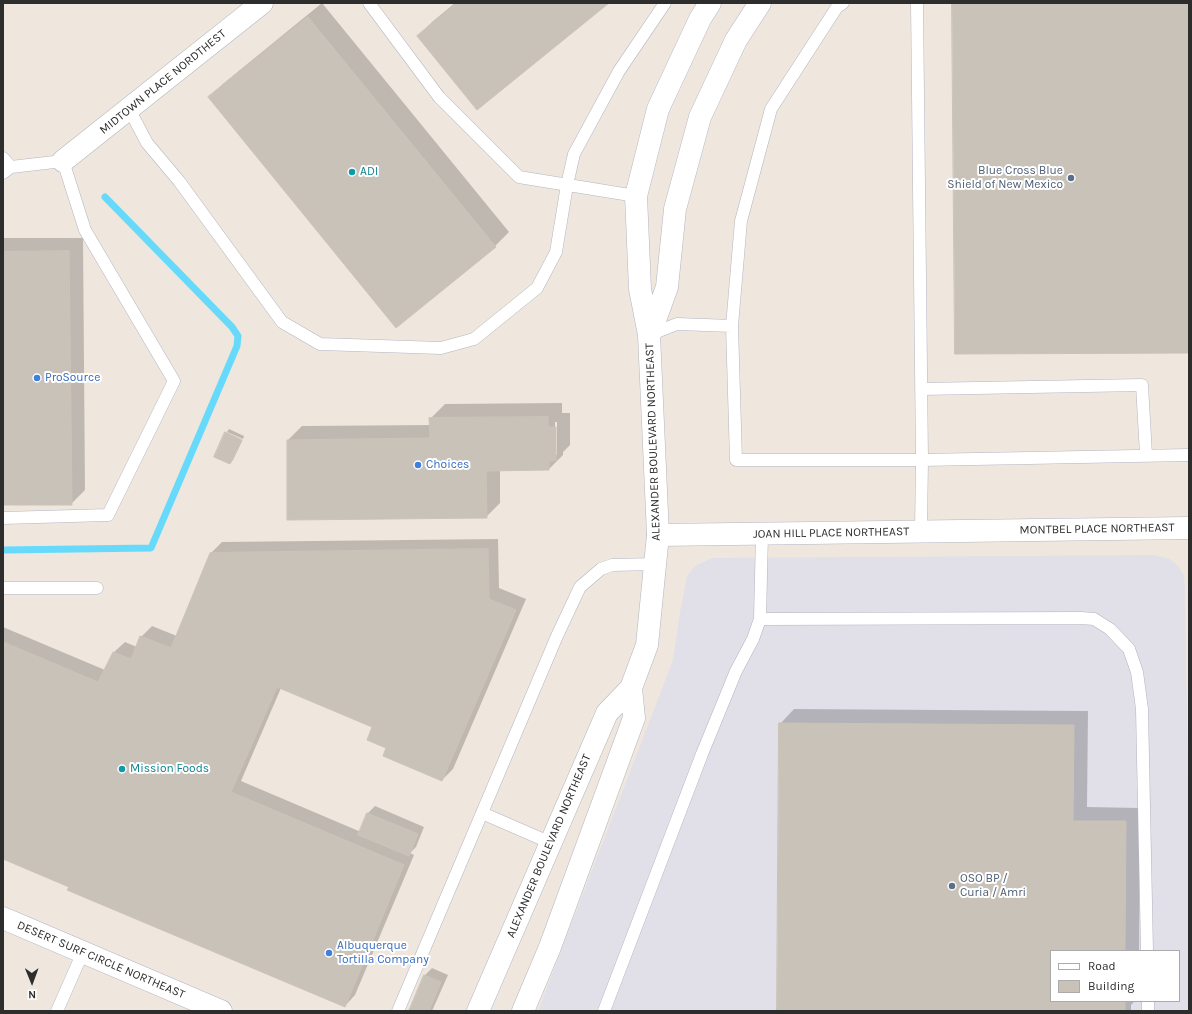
<!DOCTYPE html>
<html>
<head>
<meta charset="utf-8">
<style>
  body { margin:0 }
  #map { position:relative; width:1192px; height:1014px; overflow:hidden; background:#efe7de; font-family:Karla,sans-serif }
  canvas { display:block }
  .frame { position:absolute; inset:0; border:4px solid #2d2d2d; pointer-events:none }
  .legend { position:absolute; left:1050px; top:950px; width:130px; height:52px; box-sizing:border-box; background:#fff; border:1px solid #ababab; margin:0; padding:5px 7px; list-style:none; font-size:12px; color:#2d2d2d }
  .legend li { display:flex; align-items:center; gap:8px; height:20px }
  .legend b { width:20px; border:1px solid #ababab }
  .north { position:absolute; left:12px; top:962px; width:40px; height:40px; -webkit-text-stroke:3px #fff; paint-order:stroke; rotate:179deg; font-size:11px; font-weight:700; line-height:16px; text-align:center; color:#2d2d2d }
  .north::after { content:''; display:block; margin:auto; width:14px; height:18px; background:#2d2d2d; clip-path:polygon(50% 0,100% 100%,50% 72%,0 100%) }
</style>
</head>
<body>
<div id="map">
<canvas width="1192" height="1014"></canvas>
<div class="frame"></div>
<ul class="legend">
<li><b style="height:5px;background:#fff"></b>Road</li>
<li><b style="height:11px;background:#c8c2b9"></b>Building</li>
</ul>
<div class="north">N</div>
</div>
<script>
const context = document.querySelector('canvas').getContext('2d');
context.lineJoin = 'round';
function fillPath(path, color) {
  context.fillStyle = color;
  context.fill(path, 'evenodd');
}
function strokePath(path, color, width, dash) {
  context.strokeStyle = color;
  context.lineWidth = width;
  context.lineCap = dash ? 'butt' : 'round';
  context.setLineDash(dash || []);
  context.stroke(path);
}
function label(font, color, halo, rows, align = 'center') {
  context.font = font + ' Karla,sans-serif';
  context.lineWidth = 4;
  context.setLineDash([]);
  context.textBaseline = 'middle';
  context.strokeStyle = halo;
  context.fillStyle = color;
  for (const [text, x, y, turn = 0] of rows) {
    context.save();
    context.translate(x, y);
    context.rotate((+turn || 0) * Math.PI / 180);
    context.textAlign = isNaN(turn) ? turn : align;
    if (halo) context.strokeText(text, 0, 0);
    context.fillText(text, 0, 0);
    context.restore();
  }
}
fillPath(new Path2D(`
  M 1153,555 L 1170,559 L 1178,566 L 1184,575 L 1185,588 L 1189,856 L 1189,1011 L 538,1011 L 673,660 L 680,612 L 687,576 L 695,566 L 712,558 ZM 1051,951 L 1179,951 L 1179,1001 L 1051,1001 Z`), '#e1dfe8');
fillPath(new Path2D(`
  M 322,3 L 509,232 L 495,246 L 210,97 L 224,83 Z
  M 455,3 L 608,3 L 418,36 L 432,22 Z
  M 3,238 L 83,238 L 85,490 L 71,504 L 3,504 Z
  M 562,403 L 562,413 L 570,413 L 570,445 L 563,452 L 563,455 L 549,469 L 500,470 L 500,503 L 486,517 L 288,440 L 302,426 L 431,425 L 430,419 L 445,404 ZM 555,422 L 557,422 L 557,454 L 555,456 Z
  M 229,429 L 244,436 L 243,439 L 227,432 Z
  M 226,434 L 242,441 L 233,460 L 230,463 Z
  M 498,539 L 499,588 L 526,599 L 453,769 L 442,780 L 387,747 L 373,726 L 281,688 L 241,781 L 361,832 L 368,813 L 375,806 L 424,827 L 416,847 L 410,853 L 414,855 L 355,995 L 345,1006 L 3,858 L 3,627 L 105,670 L 114,652 L 125,642 L 137,647 L 141,637 L 152,626 L 177,636 L 211,553 L 222,542 Z
  M 794,709 L 1088,711 L 1087,807 L 1140,808 L 1139,951 L 1051,951 L 1051,1001 L 1135,1001 L 1131,1005 L 1131,1011 L 778,1011 L 780,724 Z
  M 432,968 L 448,975 L 432,1011 L 410,1011 L 425,975 Z`), '#0003');
strokePath(new Path2D(`
  M 3,550 L 151,548 L 237,346 L 238,336 L 232,327 L 105,197`), '#67dafb', 7);
const building = new Path2D(`
  M 457,3 L 609,3 L 477,110 L 417,36 Z
  M 952,3 L 1189,3 L 1189,353 L 955,354 Z
  M 308,17 L 496,247 L 396,328 L 208,97 Z
  M 69,251 L 72,505 L 3,505 L 3,252 Z
  M 548,417 L 548,427 L 556,427 L 556,460 L 549,461 L 549,470 L 486,471 L 487,518 L 287,520 L 287,440 L 430,438 L 429,418 Z
  M 225,432 L 242,440 L 230,464 L 214,457 Z
  M 488,549 L 489,599 L 516,610 L 442,781 L 383,756 L 386,748 L 367,740 L 372,727 L 277,687 L 231,792 L 404,865 L 345,1007 L 67,890 L 69,887 L 3,859 L 3,642 L 98,682 L 113,652 L 131,659 L 140,636 L 171,648 L 210,553 Z
  M 779,723 L 1074,725 L 1073,821 L 1126,821 L 1125,951 L 1051,951 L 1051,1001 L 1125,1001 L 1125,1011 L 777,1011 Z
  M 367,813 L 418,834 L 409,856 L 358,835 Z
  M 424,975 L 441,982 L 429,1011 L 409,1011 Z`);
fillPath(building, '#c8c2b9');
strokePath(building, '#cbc3b7', 1);
const lane = new Path2D(`
  M 369,3 L 439,97 L 519,177 L 636,196
  M 843,3 L 837,7 L 771,109 L 741,221 L 732,326 L 736,460 L 922,460 L 921,531
  M 917,3 L 922,460 L 1189,455
  M 129,109 L 147,143 L 179,181 L 282,322 L 320,344 L 441,348 L 474,339 L 537,288 L 556,252 L 567,185 L 574,154 L 619,71 L 665,3
  M 3,158 L 11,167
  M 3,173 L 11,167 L 63,161 L 85,230 L 174,381 L 108,515 L 3,518
  M 649,335 L 677,324 L 732,326
  M 921,389 L 1142,385 L 1146,455
  M 3,588 L 97,588
  M 760,619 L 1081,618 L 1094,619 L 1110,629 L 1129,649 L 1137,672 L 1142,709 L 1147,951
  M 482,813 L 551,843
  M 1148,1001 L 1148,1011
  M 57,1011 L 83,952
  M 398,1011 L 557,636 L 580,587 L 601,569 L 612,565 L 655,564
  M 604,1011 L 702,754 L 736,671 L 753,639 L 760,619 L 762,534`);
const street = new Path2D(`
  M 63,161 L 262,3
  M 658,535 L 1189,528
  M 3,918 L 221,1011`);
const secondary = new Path2D(`
  M 650,334 L 667,287 L 675,209 L 700,117 L 736,40 L 760,3
  M 478,1011 L 607,713 L 631,688 L 647,645 L 658,535 L 649,335 L 640,289 L 636,196 L 658,109 L 700,19 L 710,3
  M 523,1011 L 550,947 L 634,718 L 631,688`);
strokePath(lane, '#b2b5c2', 13);
strokePath(street, '#b2b5c2', 23);
strokePath(secondary, '#b2b5c2', 23);
strokePath(lane, '#fff', 12);
strokePath(street, '#fff', 22);
strokePath(secondary, '#fff', 22);
for (const [x, y, r, color] of [
  [352,172,4,"#0f9aa8"],
  [1071,178,4,"#5c6f8a"],
  [37,378,4,"#3f7fe0"],
  [418,465,4,"#3f7fe0"],
  [122,769,4,"#0f9aa8"],
  [952,886,4,"#5c6f8a"],
  [329,953,4,"#3f7fe0"]
]) {
  const dot = new Path2D();
  dot.arc(x, y, r, 0, 2 * Math.PI);
  context.fillStyle = color;
  context.fill(dot);
  strokePath(dot, '#fff', 1.5);
}
label('12px', '#2d2d2d', '#fff', [
  ["MIDTOWN PLACE NORDTHEST",163,82,-39],
  ["ALEXANDER BOULEVARD NORTHEAST",653,442,-92],
  ["MONTBEL PLACE NORTHEAST",1097,529,-1],
  ["JOAN HILL PLACE NORTHEAST",831,533,-1],
  ["ALEXANDER BOULEVARD NORTHEAST",549,846,-67],
  ["DESERT SURF CIRCLE NORTHEAST",101,960,23]
]);
label('12px', '#4e5e75', '#fff', [
  ["Blue Cross Blue",1063,171],
  ["Shield of New Mexico",1063,185],
  ["OSO BP /",960,879,"left"],
  ["Curia / Amri",960,893,"left"]
], 'right');
label('12px', '#0d838f', '#fff', [
  ["ADI",360,172],
  ["Mission Foods",130,769]
], 'left');
label('12px', '#366cbe', '#fff', [
  ["ProSource",45,378],
  ["Choices",426,465],
  ["Albuquerque",337,946],
  ["Tortilla Company",337,960]
], 'left');
</script>
</body>
</html>
